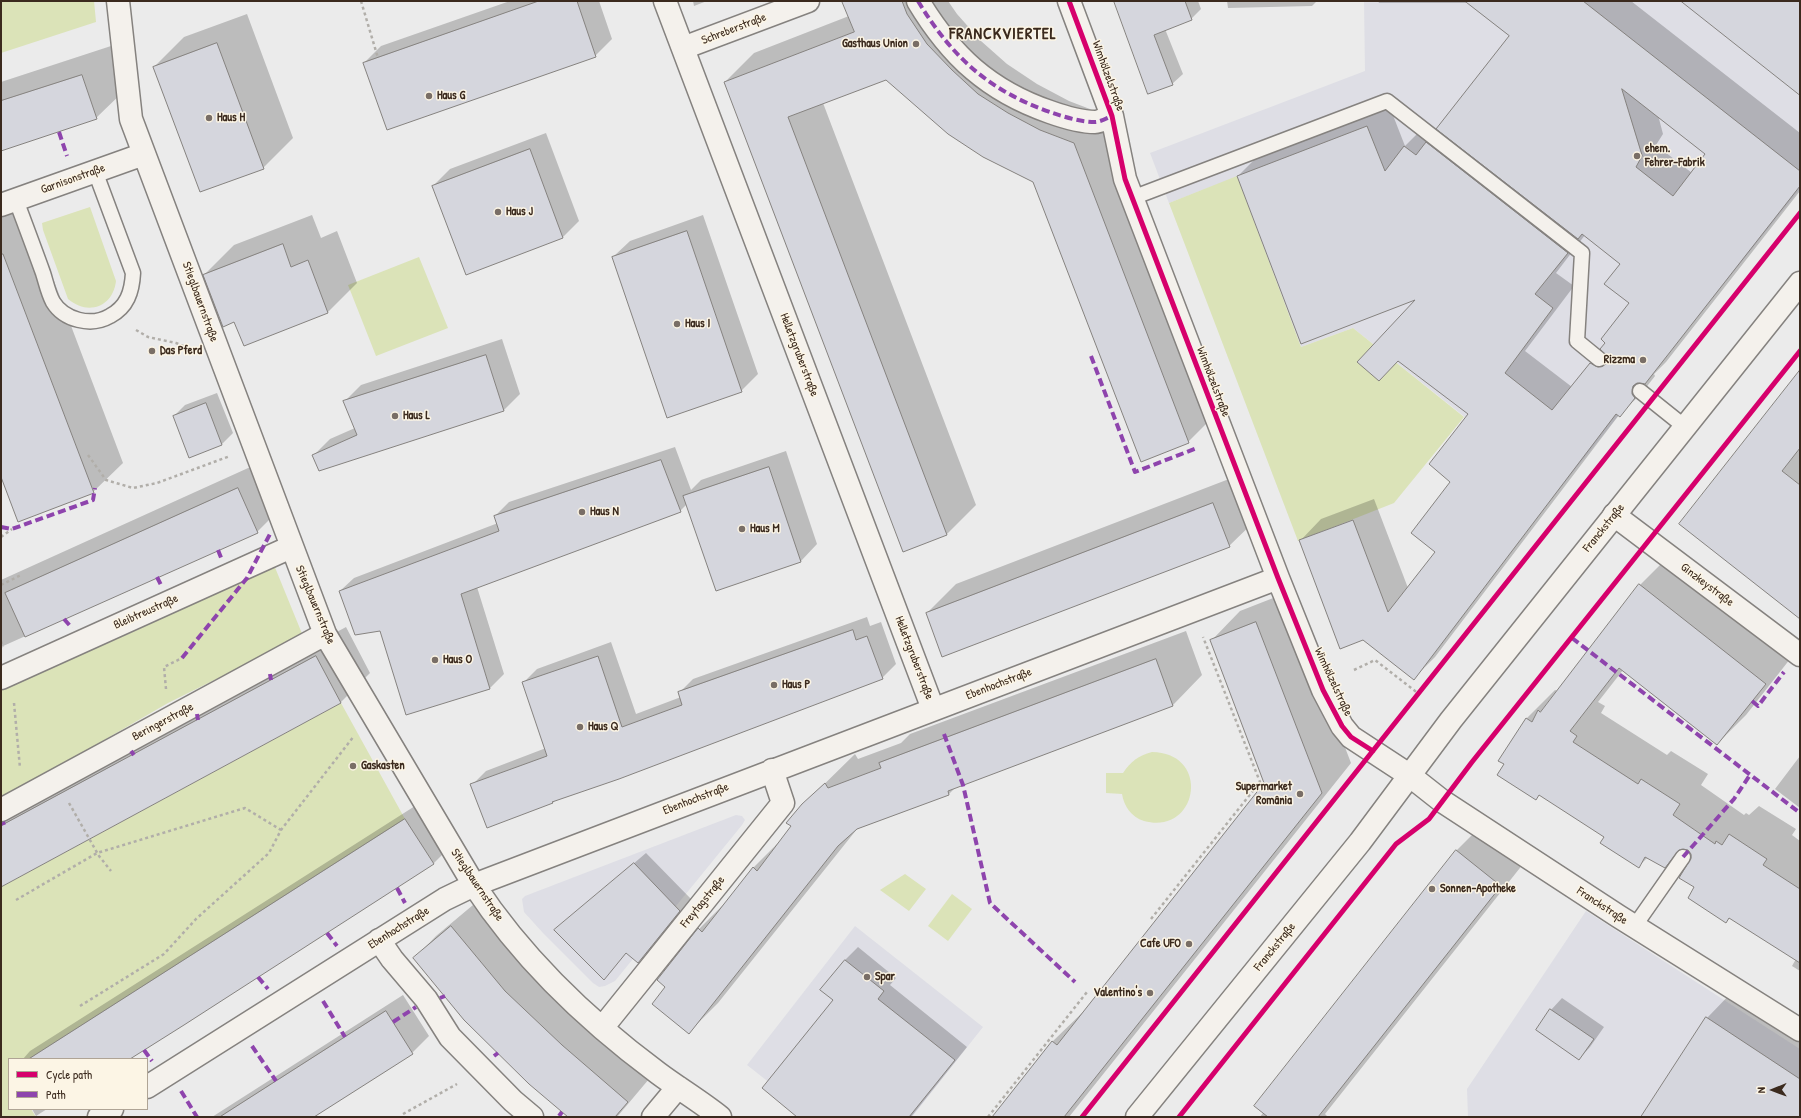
<!DOCTYPE html>
<html>
<head>
<meta charset="utf-8">
<style>
  body { margin:0 }
  #map { position:relative; width:1801px; height:1118px; overflow:hidden; background:#ebebeb; font-family:"Patrick Hand",sans-serif }
  canvas { display:block }
  .frame { position:absolute; inset:0; border:2px solid #3b2a1e; pointer-events:none }
  .legend { position:absolute; left:8px; top:1058px; width:140px; height:52px; box-sizing:border-box; background:#fcf5e5; border:1px solid #afa495; margin:0; padding:5px 7px; list-style:none; font-size:12px; color:#3b2a1e }
  .legend li { display:flex; align-items:center; gap:8px; height:20px }
  .legend b { width:20px; border:1px solid #afa495 }
  .north { position:absolute; left:1753px; top:1070px; width:40px; height:40px; -webkit-text-stroke:3px #fcf5e5; paint-order:stroke; rotate:269deg; font-size:11px; font-weight:700; line-height:16px; text-align:center; color:#3b2a1e }
  .north::after { content:''; display:block; margin:auto; width:14px; height:18px; background:#3b2a1e; clip-path:polygon(50% 0,100% 100%,50% 72%,0 100%) }
</style>
</head>
<body>
<div id="map">
<canvas width="1801" height="1118"></canvas>
<div class="frame"></div>
<ul class="legend">
<li><b style="height:5px;background:#d6006c"></b>Cycle path</li>
<li><b style="height:5px;background:#8e44ad"></b>Path</li>
</ul>
<div class="north">N</div>
</div>
<script>
const context = document.querySelector('canvas').getContext('2d');
context.lineJoin = 'round';
function fillPath(path, color) {
  context.fillStyle = color;
  context.fill(path, 'evenodd');
}
function strokePath(path, color, width, dash) {
  context.strokeStyle = color;
  context.lineWidth = width;
  context.lineCap = dash ? 'butt' : 'round';
  context.setLineDash(dash || []);
  context.stroke(path);
}
function label(font, color, halo, rows, align = 'center') {
  context.font = font + ' "Patrick Hand",sans-serif';
  context.lineWidth = 3;
  context.setLineDash([]);
  context.textBaseline = 'middle';
  context.strokeStyle = halo;
  context.fillStyle = color;
  for (const [text, x, y, turn = 0] of rows) {
    context.save();
    context.translate(x, y);
    context.rotate((+turn || 0) * Math.PI / 180);
    context.textAlign = isNaN(turn) ? turn : align;
    if (halo) context.strokeText(text, 0, 0);
    context.fillText(text, 0, 0);
    context.restore();
  }
}
fillPath(new Path2D(`
  M 1364,1 L 1800,1 L 1800,189 L 1558,491 L 1353,328 L 1301,347 L 1237,177 L 1169,203 L 1150,153 L 1365,71 Z
  M 736,815 L 742,816 L 745,820 L 742,825 L 615,981 L 605,986 L 599,987 L 593,983 L 543,933 L 524,912 L 522,899 L 525,896 Z
  M 1586,911 L 1800,1049 L 1800,1117 L 1468,1117 L 1467,1089 Z
  M 855,926 L 983,1027 L 912,1117 L 813,1117 L 747,1065 Z`), '#dedee5');
fillPath(new Path2D(`
  M 1,1 L 94,1 L 96,22 L 1,53 Z
  M 1237,176 L 1301,347 L 1353,328 L 1464,417 L 1394,503 L 1298,541 L 1169,203 Z
  M 90,207 L 116,281 C 113,307 88,316 68,299 L 43,230 L 42,223 Z
  M 419,257 L 448,328 L 376,356 L 348,285 Z
  M 274,565 L 303,636 L 168,703 L 61,765 L 1,798 L 1,690 L 137,630 Z
  M 341,703 L 405,819 L 29,1059 L 9,1059 L 9,1109 L 31,1109 L 36,1117 L 1,1117 L 1,887 Z
  M 1152,752 C 1212,753 1198,836 1144,821 C 1131,817 1124,806 1122,794 L 1106,793 L 1106,773 L 1123,773 C 1131,761 1138,756 1152,752 Z
  M 905,874 L 926,889 L 909,911 L 880,890 Z
  M 952,894 L 972,909 L 948,941 L 928,926 Z`), '#dbe3b8');
fillPath(new Path2D(`
  M 510,1 L 599,1 L 612,39 L 595,56 L 364,63 L 381,46 Z
  M 693,1 L 707,1 L 694,6 Z
  M 843,1 L 948,1 L 957,14 L 981,41 L 1007,64 L 1037,84 L 1069,101 L 1103,114 L 1218,412 L 1188,442 L 1034,182 L 887,78 L 823,103 L 976,505 L 946,535 L 725,82 L 754,53 L 849,16 Z
  M 1115,1 L 1198,1 L 1201,9 L 1191,19 L 1165,29 L 1183,74 L 1172,84 Z
  M 1227,1 L 1359,1 L 1316,2 L 1312,6 L 1228,8 Z
  M 1378,1 L 1631,1 L 1800,133 L 1800,191 L 1666,362 L 1654,374 L 1655,376 L 1641,394 L 1619,415 L 1435,657 L 1414,678 L 1300,541 L 1321,519 L 1374,499 L 1408,588 L 1437,551 L 1452,482 L 1469,414 L 1419,297 L 1238,176 L 1259,155 L 1389,105 L 1405,146 L 1426,125 L 1436,133 L 1510,36 L 1468,3 L 1379,3 ZM 1658,115 L 1707,154 L 1692,173 L 1656,145 L 1663,134 ZM 1585,235 L 1621,264 L 1630,303 L 1603,351 L 1591,363 L 1572,387 L 1525,351 L 1574,286 L 1556,273 Z
  M 247,14 L 293,138 L 263,168 L 154,67 L 184,37 Z
  M 111,46 L 126,89 L 96,118 L 1,150 L 1,82 Z
  M 546,133 L 579,221 L 563,237 L 433,186 L 450,169 Z
  M 26,207 L 123,463 L 93,492 L 1,474 L 1,216 Z
  M 312,215 L 321,238 L 337,231 L 357,283 L 327,313 L 235,321 L 204,275 L 234,245 Z
  M 703,215 L 758,374 L 741,391 L 613,257 L 630,241 Z
  M 502,339 L 520,394 L 503,411 L 314,455 L 330,439 L 355,428 L 344,402 L 361,385 Z
  M 1800,371 L 1800,607 L 1680,524 Z
  M 217,393 L 233,433 L 222,444 L 174,416 L 185,405 Z
  M 675,447 L 691,490 L 701,480 L 786,451 L 817,544 L 801,561 L 687,504 L 680,511 L 477,587 L 504,674 L 490,688 L 407,714 L 381,630 L 340,591 L 354,578 L 498,523 L 495,516 L 509,502 Z
  M 268,459 L 287,502 L 257,532 L 1,647 L 1,580 Z
  M 1242,474 L 1259,517 L 1229,546 L 927,613 L 956,584 Z
  M 1669,556 L 1794,654 L 1746,715 L 1717,744 L 1623,670 L 1598,702 L 1605,706 L 1601,713 L 1667,755 L 1671,751 L 1708,774 L 1701,785 L 1744,815 L 1746,813 L 1749,815 L 1759,806 L 1796,829 L 1792,835 L 1800,841 L 1800,971 L 1792,966 L 1796,959 L 1730,917 L 1726,922 L 1696,887 L 1692,853 L 1688,849 L 1683,849 L 1665,867 L 1648,857 L 1638,867 L 1606,837 L 1506,764 L 1526,719 L 1555,690 L 1558,691 L 1640,585 Z
  M 1286,593 L 1351,763 L 1069,1117 L 993,1117 L 1053,1041 L 1083,1012 L 1084,1013 L 1265,783 L 1211,641 L 1240,611 Z
  M 867,617 L 870,626 L 881,622 L 896,664 L 882,678 L 556,799 L 553,803 L 472,785 L 486,771 L 546,748 L 523,683 L 537,669 L 611,642 L 636,714 L 681,697 L 679,693 L 693,679 Z
  M 346,627 L 370,673 L 341,702 L 1,886 L 1,815 Z
  M 1186,631 L 1202,675 L 1173,705 L 957,786 L 949,794 L 857,829 L 718,1003 L 689,1032 L 666,987 L 699,929 L 729,899 L 753,868 L 781,840 L 792,826 L 803,805 L 855,754 L 858,759 L 901,743 L 910,734 Z
  M 1800,756 L 1800,808 L 1775,789 Z
  M 426,799 L 455,842 L 434,863 L 128,1059 L 23,1059 L 30,1051 Z
  M 1483,824 L 1527,859 L 1325,1114 L 1328,1117 L 1260,1117 L 1456,851 Z
  M 646,853 L 691,899 L 649,950 L 638,962 L 627,952 L 604,978 L 556,930 Z
  M 473,905 L 527,970 L 649,1079 L 617,1117 L 570,1117 L 415,958 L 436,936 Z
  M 858,947 L 896,978 L 890,985 L 967,1047 L 911,1117 L 799,1117 L 845,960 Z
  M 1736,988 L 1800,1030 L 1800,1114 L 1794,1117 L 1642,1117 L 1707,1018 Z
  M 403,995 L 429,1036 L 412,1053 L 312,1117 L 212,1117 Z
  M 1562,998 L 1604,1027 L 1590,1047 L 1579,1059 L 1537,1030 L 1551,1010 Z
  M 32,1109 L 47,1109 L 36,1116 Z`), '#0003');
const building = new Path2D(`
  M 539,1 L 577,1 L 596,57 L 387,130 L 363,63 Z
  M 842,1 L 902,1 L 907,14 L 927,44 L 952,70 L 978,94 L 1008,113 L 1040,130 L 1074,143 L 1189,443 L 1141,462 L 1033,182 L 983,157 L 948,134 L 886,80 L 788,117 L 947,535 L 903,552 L 724,82 L 854,32 Z
  M 1114,1 L 1185,1 L 1192,20 L 1154,35 L 1173,85 L 1148,94 Z
  M 1465,1 L 1583,1 L 1800,171 L 1800,186 L 1645,384 L 1637,383 L 1633,386 L 1632,394 L 1635,398 L 1620,417 L 1616,414 L 1414,680 L 1363,640 L 1340,649 L 1299,540 L 1353,520 L 1388,612 L 1435,552 L 1411,533 L 1450,482 L 1429,464 L 1468,414 L 1398,361 L 1379,381 L 1357,362 L 1415,300 L 1301,344 L 1237,176 L 1367,126 L 1385,171 L 1404,146 L 1416,155 L 1426,142 L 1568,253 L 1535,294 L 1553,308 L 1505,373 L 1552,410 L 1590,363 L 1598,367 L 1606,364 L 1607,356 L 1600,349 L 1605,343 L 1601,339 L 1629,303 L 1604,284 L 1620,264 L 1582,234 L 1578,239 L 1436,129 L 1509,36 ZM 1622,89 L 1705,154 L 1673,196 L 1636,167 L 1642,156 Z
  M 1681,1 L 1800,1 L 1800,95 Z
  M 217,43 L 264,169 L 200,192 L 153,67 Z
  M 82,75 L 97,119 L 1,151 L 1,101 Z
  M 530,149 L 563,238 L 466,275 L 432,186 Z
  M 687,231 L 742,392 L 667,418 L 612,257 Z
  M 283,244 L 291,267 L 308,260 L 328,313 L 244,346 L 234,322 L 223,327 L 203,275 Z
  M 1,254 L 3,254 L 94,493 L 18,522 L 1,477 Z
  M 486,355 L 504,411 L 319,471 L 312,455 L 357,435 L 343,401 Z
  M 1800,370 L 1800,448 L 1782,471 L 1800,485 L 1800,619 L 1679,524 Z
  M 206,403 L 222,445 L 189,458 L 173,416 Z
  M 661,460 L 681,512 L 461,594 L 490,689 L 406,715 L 380,631 L 355,635 L 339,591 L 499,531 L 494,516 Z
  M 769,467 L 801,562 L 716,591 L 683,496 Z
  M 238,488 L 258,533 L 25,637 L 5,593 Z
  M 1213,503 L 1230,547 L 942,657 L 926,613 Z
  M 1639,584 L 1766,684 L 1717,745 L 1619,668 L 1570,731 L 1577,736 L 1573,742 L 1638,784 L 1641,779 L 1680,804 L 1673,815 L 1715,844 L 1716,841 L 1722,845 L 1729,834 L 1767,859 L 1763,865 L 1800,889 L 1800,963 L 1729,918 L 1726,923 L 1688,898 L 1694,887 L 1679,878 L 1691,858 L 1691,854 L 1688,850 L 1679,850 L 1665,868 L 1645,857 L 1639,868 L 1600,843 L 1604,837 L 1539,795 L 1536,800 L 1497,775 L 1504,764 L 1498,761 L 1526,718 L 1532,722 L 1538,710 L 1540,712 Z
  M 1256,622 L 1322,793 L 1064,1117 L 992,1117 L 1052,1041 L 1057,1045 L 1264,783 L 1210,640 Z
  M 853,630 L 856,640 L 867,636 L 883,679 L 619,779 L 552,802 L 553,803 L 487,828 L 470,784 L 547,756 L 522,682 L 598,656 L 622,727 L 682,705 L 678,692 Z
  M 316,656 L 341,703 L 1,887 L 1,826 Z
  M 1156,659 L 1173,706 L 948,791 L 949,795 L 857,829 L 838,846 L 689,1034 L 652,1004 L 665,987 L 657,980 L 698,928 L 702,932 L 753,867 L 757,871 L 791,826 L 786,823 L 802,804 L 825,783 L 828,788 L 881,768 L 879,763 Z
  M 405,819 L 434,864 L 184,1025 L 130,1059 L 29,1059 Z
  M 1456,850 L 1501,886 L 1318,1117 L 1268,1117 L 1254,1106 Z
  M 634,863 L 680,911 L 638,963 L 626,953 L 604,980 L 554,930 Z
  M 451,926 L 505,991 L 562,1045 L 628,1102 L 615,1117 L 568,1117 L 529,1084 L 464,1020 L 413,958 Z
  M 845,960 L 884,991 L 878,999 L 955,1060 L 909,1117 L 797,1117 L 762,1088 L 833,1000 L 820,990 Z
  M 1550,1009 L 1594,1039 L 1579,1060 L 1536,1030 Z
  M 386,1011 L 413,1054 L 314,1117 L 220,1117 Z
  M 1706,1017 L 1800,1079 L 1800,1117 L 1641,1117 Z`);
fillPath(building, '#d5d6dd');
strokePath(building, '#85827f', 1);
const lane = new Path2D(`
  M 1132,198 L 1387,101 L 1582,253 L 1577,341 L 1599,359
  M 16,200 C 25,224 34,248 43,273 C 46,282 48,293 53,302 C 64,320 91,327 110,316 C 127,307 132,292 133,273 L 95,171
  M 1640,391 L 1685,427
  M 1634,927 L 1683,857`);
const street = new Path2D(`
  M 118,1 L 131,119 L 325,634 L 474,885 C 522,958 588,1021 658,1073 C 678,1088 700,1101 720,1117
  M 665,1 L 933,709
  M 918,1 C 951,56 989,91 1050,112 C 1064,117 1081,122 1095,122 C 1100,122 1107,118 1112,116
  M 1069,1 L 1112,116 L 1125,179 L 1278,578 L 1323,690 L 1342,726 L 1351,737 L 1409,775 L 1442,801 L 1618,916 L 1800,1030
  M 683,48 L 808,1
  M 1,205 L 144,154
  M 1614,515 L 1800,655
  M 1,678 L 291,547
  M 1,810 L 325,634
  M 379,940 L 392,959 L 426,999 L 450,1037 L 513,1101 L 532,1117
  M 602,1028 L 783,803 L 772,770
  M 147,1087 L 445,899 L 474,885 L 1278,578
  M 99,1117 L 112,1109
  M 653,1117 L 678,1087`);
const secondary = new Path2D(`
  M 1137,1117 L 1360,842 L 1451,720 L 1800,283`);
strokePath(lane, '#85827f', 17);
strokePath(street, '#85827f', 25);
strokePath(secondary, '#85827f', 25);
strokePath(new Path2D(`
  M 361,1 L 378,58
  M 136,330 L 148,337 L 176,343 L 188,348
  M 88,455 L 106,480 L 133,488 L 157,483 L 230,456
  M 1,537 L 12,529
  M 1,585 L 21,575
  M 1,641 L 3,647
  M 1354,670 L 1375,660 L 1419,694
  M 166,689 L 164,667 L 182,658
  M 14,703 L 20,768
  M 69,803 L 99,856 L 111,871
  M 16,900 L 97,853 L 245,808 L 281,830
  M 1151,919 L 1260,782 L 1203,637
  M 80,1006 L 164,954 L 196,919 L 269,853 L 281,830 L 354,736
  M 403,1114 L 457,1084
  M 988,1117 L 1087,992`), '#b1aea9', 2.5, [3, 3]);
strokePath(lane, '#f4f1ec', 14);
strokePath(street, '#f4f1ec', 22);
strokePath(secondary, '#f4f1ec', 22);
strokePath(new Path2D(`
  M 918,1 C 951,56 989,91 1050,112 C 1064,117 1081,122 1095,122 C 1100,122 1107,118 1112,116
  M 59,132 L 67,156
  M 1091,356 L 1135,472 L 1197,448
  M 1,527 L 12,529 L 93,500 L 95,488
  M 218,550 L 222,560
  M 157,577 L 162,587
  M 64,619 L 72,628
  M 1572,638 L 1800,813
  M 182,658 L 247,578 L 270,534
  M 270,674 L 271,680
  M 1752,701 L 1758,706 L 1784,672
  M 197,714 L 198,720
  M 944,734 L 963,785 L 990,903 L 1075,982
  M 131,751 L 134,755
  M 3,822 L 4,825
  M 1683,857 L 1734,799 L 1750,775
  M 397,888 L 405,903
  M 327,933 L 337,946
  M 258,977 L 268,989
  M 440,998 L 445,996
  M 323,1001 L 345,1037
  M 393,1022 L 416,1007
  M 252,1046 L 276,1081
  M 144,1050 L 152,1061
  M 494,1056 L 498,1053
  M 181,1091 L 197,1117
  M 559,1116 L 562,1112`), '#8e44ad', 4, [8, 4]);
strokePath(new Path2D(`
  M 1069,1 L 1112,116 L 1125,179 L 1278,578 L 1323,690 L 1342,726 L 1351,737 L 1373,751
  M 1082,1117 L 1800,213
  M 1179,1117 L 1396,844 L 1429,819 L 1472,762 L 1800,351`), '#d6006c', 5);
for (const [x, y, r, color] of [
  [916,44,4,"#796e66"],
  [429,96,4,"#796e66"],
  [209,118,4,"#796e66"],
  [1637,156,4,"#796e66"],
  [498,212,4,"#796e66"],
  [677,324,4,"#796e66"],
  [152,351,4,"#796e66"],
  [1643,360,4,"#796e66"],
  [395,416,4,"#796e66"],
  [582,512,4,"#796e66"],
  [742,529,4,"#796e66"],
  [435,660,4,"#796e66"],
  [774,685,4,"#796e66"],
  [580,727,4,"#796e66"],
  [353,766,4,"#796e66"],
  [1300,794,4,"#796e66"],
  [1432,889,4,"#796e66"],
  [1189,944,4,"#796e66"],
  [867,977,4,"#796e66"],
  [1150,993,4,"#796e66"]
]) {
  const dot = new Path2D();
  dot.arc(x, y, r, 0, 2 * Math.PI);
  context.fillStyle = color;
  context.fill(dot);
  strokePath(dot, '#fcf5e5', 1.5);
}
label('12px', '#3b2a1e', '#fcf5e5', [
  ["Schreberstraße",734,29,-21],
  ["Wimhölzelstraße",1108,76,70],
  ["Garnisonstraße",73,179,-20],
  ["Stieglbauernstraße",200,302,70],
  ["Helletzgruberstraße",799,355,69],
  ["Wimhölzelstraße",1213,382,69],
  ["Franckstraße",1604,528,-51],
  ["Ginzkeystraße",1707,585,37],
  ["Stieglbauernstraße",315,605,67],
  ["Bleibtreustraße",146,612,-24],
  ["Helletzgruberstraße",914,658,69],
  ["Wimhölzelstraße",1333,682,65],
  ["Ebenhochstraße",999,684,-21],
  ["Beringerstraße",163,722,-28],
  ["Ebenhochstraße",696,799,-21],
  ["Stieglbauernstraße",477,885,56],
  ["Freytagstraße",703,902,-51],
  ["Franckstraße",1602,906,33],
  ["Ebenhochstraße",399,928,-32],
  ["Franckstraße",1275,947,-51]
]);
label('bold 12px', '#3b2a1e', '#fcf5e5', [
  ["Gasthaus Union",908,44,"right"],
  ["Haus G",437,96],
  ["Haus H",217,118],
  ["ehem.",1645,149],
  ["Fehrer-Fabrik",1645,163],
  ["Haus J",506,212],
  ["Haus I",685,324],
  ["Das Pferd",160,351],
  ["Rizzma",1635,360,"right"],
  ["Haus L",403,416],
  ["Haus N",590,512],
  ["Haus M",750,529],
  ["Haus O",443,660],
  ["Haus P",782,685],
  ["Haus Q",588,727],
  ["Gaskasten",361,766],
  ["Supermarket",1292,787,"right"],
  ["România",1292,801,"right"],
  ["Sonnen-Apotheke",1440,889],
  ["Cafe UFO",1181,944,"right"],
  ["Spar",875,977],
  ["Valentino's",1142,993,"right"]
], 'left');
context.letterSpacing = '1px';
label('bold 16px', '#3b2a1e', '#fcf5e5', [
  ["FRANCKVIERTEL",1003,35]
]);
context.letterSpacing = '0px';
</script>
</body>
</html>
